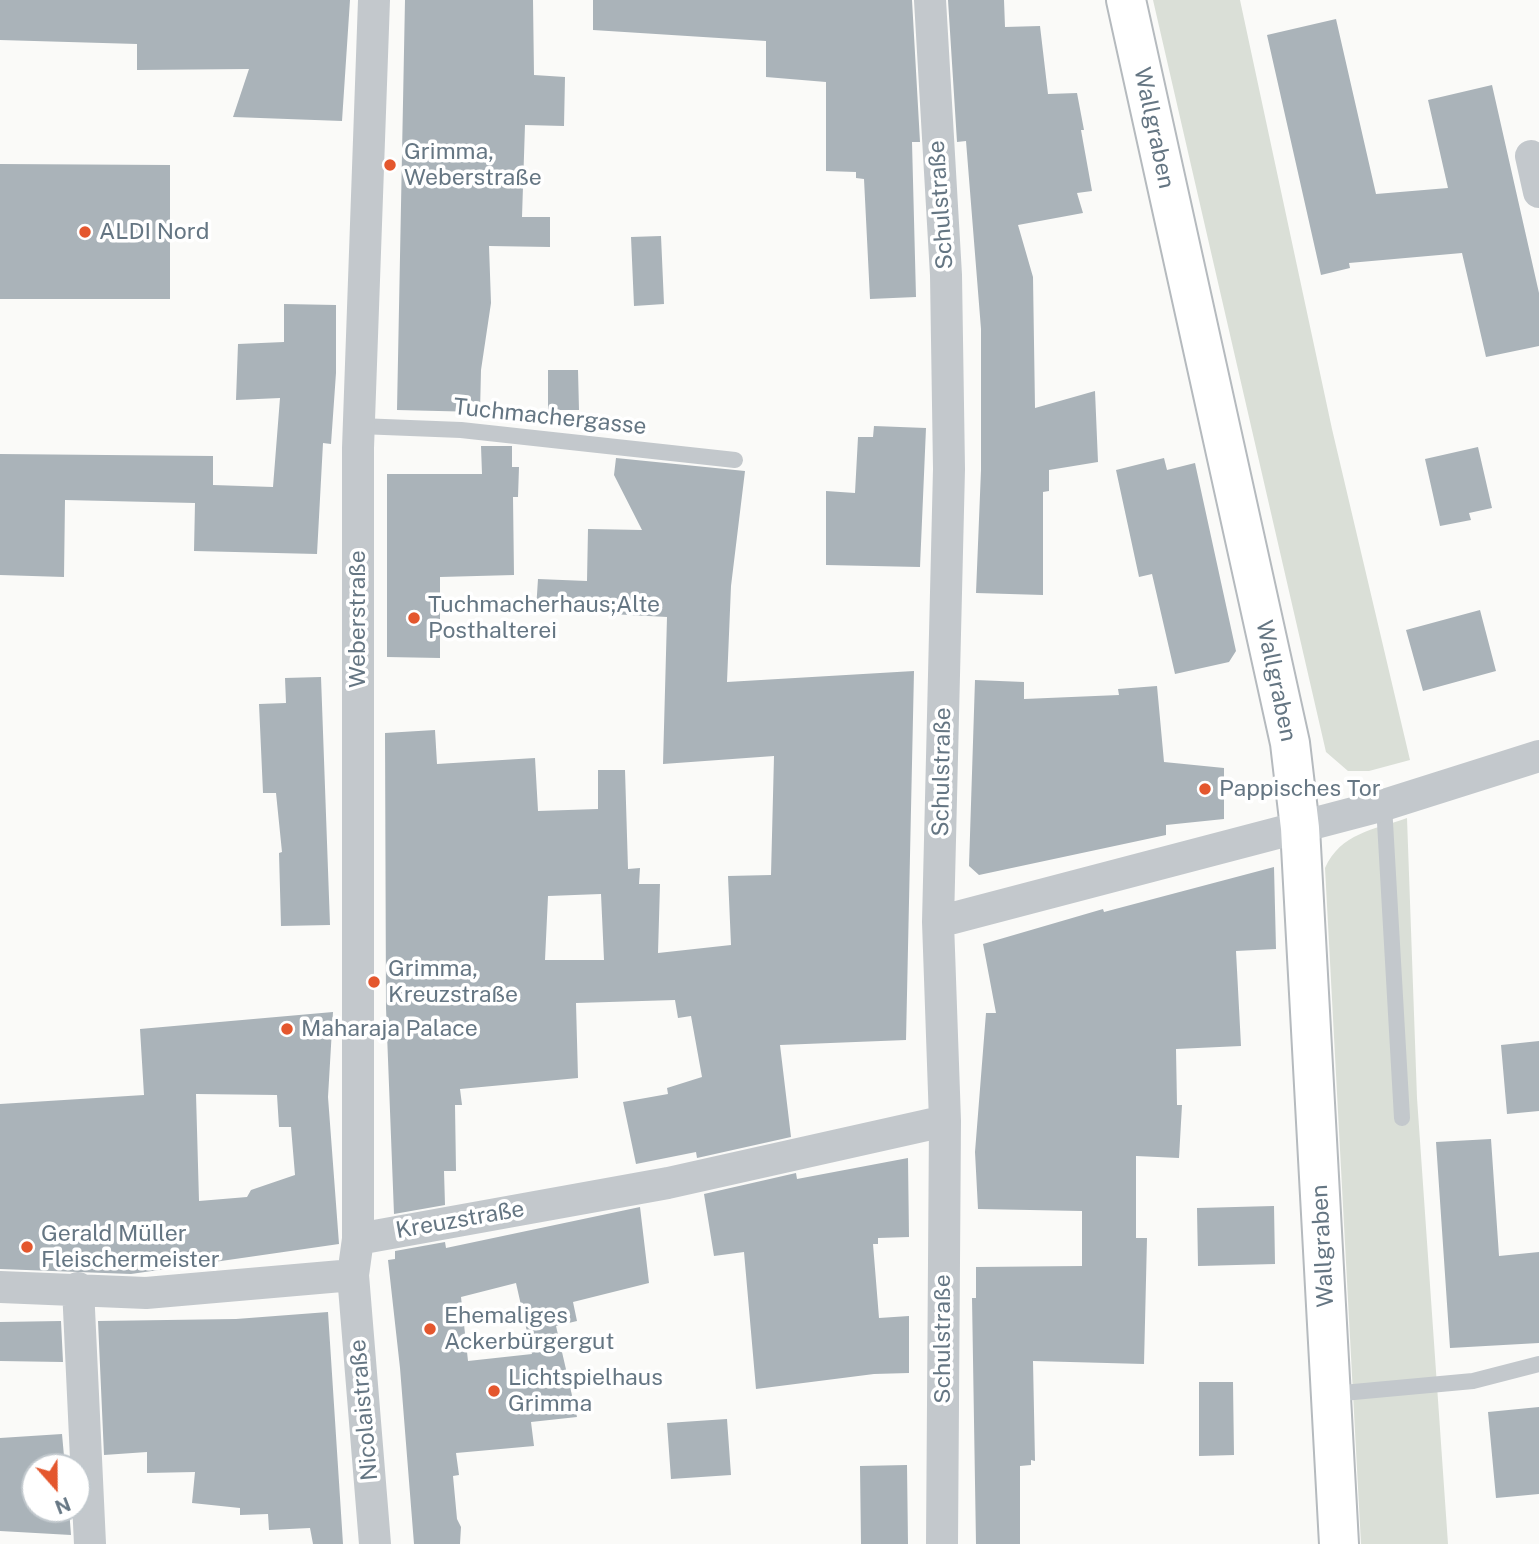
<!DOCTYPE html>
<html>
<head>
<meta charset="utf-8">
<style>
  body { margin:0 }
  #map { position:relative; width:1539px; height:1544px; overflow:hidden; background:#fafaf8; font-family:"Public Sans",sans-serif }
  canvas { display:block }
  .north { position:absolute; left:21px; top:1453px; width:70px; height:70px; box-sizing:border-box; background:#fff; border:2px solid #c1c8cd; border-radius:50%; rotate:159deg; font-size:19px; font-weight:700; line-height:28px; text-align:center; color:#657683 }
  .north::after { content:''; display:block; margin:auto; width:24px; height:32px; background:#e4572e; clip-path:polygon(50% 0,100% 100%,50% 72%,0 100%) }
</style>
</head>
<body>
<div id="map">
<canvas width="1539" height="1544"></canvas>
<div class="north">N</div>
</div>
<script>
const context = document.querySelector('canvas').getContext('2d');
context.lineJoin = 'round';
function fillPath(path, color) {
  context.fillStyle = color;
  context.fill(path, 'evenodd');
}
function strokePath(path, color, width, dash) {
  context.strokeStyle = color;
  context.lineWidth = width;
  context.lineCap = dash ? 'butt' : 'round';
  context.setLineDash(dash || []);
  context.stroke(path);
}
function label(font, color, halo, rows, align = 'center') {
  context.font = font + ' "Public Sans",sans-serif';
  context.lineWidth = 7;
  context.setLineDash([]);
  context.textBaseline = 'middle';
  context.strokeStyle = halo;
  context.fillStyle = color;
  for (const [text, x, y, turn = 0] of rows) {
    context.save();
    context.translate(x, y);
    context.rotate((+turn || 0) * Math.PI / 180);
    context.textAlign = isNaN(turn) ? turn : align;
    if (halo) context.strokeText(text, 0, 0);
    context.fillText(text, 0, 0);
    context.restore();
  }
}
fillPath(new Path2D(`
  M 1153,0 L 1240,0 L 1332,429 L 1410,760 L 1369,771 L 1348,771 L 1326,752 Z
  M 1407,818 L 1417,1098 L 1448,1544 L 1361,1544 L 1325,868 C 1341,833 1373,830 1407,818 Z`), '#dadfd7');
fillPath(new Path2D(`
  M 0,0 L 350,0 L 342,121 L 233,117 L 249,69 L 137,70 L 137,44 L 0,40 Z
  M 405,0 L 533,0 L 534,75 L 565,77 L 564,126 L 525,125 L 522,217 L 550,217 L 550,247 L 489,246 L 491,303 L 481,370 L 480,412 L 397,410 Z
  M 593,0 L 912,0 L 920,142 L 912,142 L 916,297 L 870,299 L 864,179 L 856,178 L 856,172 L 826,171 L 826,82 L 766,77 L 766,41 L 593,30 Z
  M 948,0 L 1004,0 L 1005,27 L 1040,26 L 1048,94 L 1077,93 L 1084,130 L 1081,130 L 1092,191 L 1077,193 L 1083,213 L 1018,225 L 1033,277 L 1035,408 L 1095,391 L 1098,462 L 1049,470 L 1049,491 L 1043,492 L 1043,595 L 976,593 L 981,470 L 981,329 L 966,141 L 957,142 Z
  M 1336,19 L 1376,194 L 1448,188 L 1428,100 L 1492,85 L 1539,293 L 1539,346 L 1486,357 L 1462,253 L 1349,263 L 1350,268 L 1321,275 L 1267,35 Z
  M 0,164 L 170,165 L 170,299 L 0,299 Z
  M 661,236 L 664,304 L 634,306 L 631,237 Z
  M 284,304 L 336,305 L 336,373 L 331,444 L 323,443 L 317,554 L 194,551 L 195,503 L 65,500 L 64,577 L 0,575 L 0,454 L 213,456 L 213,485 L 273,487 L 280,398 L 236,400 L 238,344 L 284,342 Z
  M 548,370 L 578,370 L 579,410 L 548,410 Z
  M 874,426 L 926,428 L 920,567 L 826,565 L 826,491 L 855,493 L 858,437 L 873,437 Z
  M 481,446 L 512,446 L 512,467 L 519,467 L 518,497 L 513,497 L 514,575 L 440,577 L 440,658 L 387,657 L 387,474 L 482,474 Z
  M 1478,447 L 1492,508 L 1469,513 L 1471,520 L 1440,526 L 1425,459 Z
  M 616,458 L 745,471 L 731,586 L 727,682 L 914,671 L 906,1040 L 780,1045 L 791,1137 L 697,1158 L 696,1152 L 636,1164 L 623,1102 L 668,1094 L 667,1088 L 702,1077 L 691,1016 L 678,1018 L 675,1000 L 576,1003 L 578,1078 L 460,1089 L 462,1105 L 455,1105 L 456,1171 L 444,1171 L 445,1205 L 394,1214 L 386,1008 L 385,733 L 435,730 L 437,764 L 535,758 L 538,811 L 598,809 L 598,770 L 625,770 L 628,869 L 640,868 L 639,884 L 660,884 L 658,953 L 731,945 L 728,876 L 771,875 L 774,756 L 663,764 L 667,617 L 536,610 L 538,579 L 587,581 L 588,529 L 642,530 L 614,475 ZM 601,894 L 604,960 L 545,960 L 548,896 Z
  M 1164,458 L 1167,470 L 1195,463 L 1236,651 L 1229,662 L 1175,674 L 1152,574 L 1139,577 L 1116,470 Z
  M 1480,610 L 1496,671 L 1423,691 L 1406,630 Z
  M 321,677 L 330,925 L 281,926 L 279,853 L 282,852 L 276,793 L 263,793 L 259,704 L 286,703 L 285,678 Z
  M 975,680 L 1024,682 L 1024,699 L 1119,695 L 1118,689 L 1157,686 L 1164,762 L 1224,768 L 1224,819 L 1166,825 L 1166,835 L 979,875 L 969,866 Z
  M 1274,867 L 1276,949 L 1236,951 L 1241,1046 L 1176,1049 L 1177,1105 L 1182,1105 L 1179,1158 L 1136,1156 L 1136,1238 L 1147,1238 L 1144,1364 L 1033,1361 L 1035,1461 L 1031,1460 L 1031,1465 L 1020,1466 L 1020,1544 L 976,1544 L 972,1298 L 976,1298 L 976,1267 L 1082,1266 L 1082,1211 L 978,1209 L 975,1152 L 986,1013 L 996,1013 L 983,944 L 1103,909 L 1104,912 Z
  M 333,1012 L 328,1097 L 339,1244 L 131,1274 L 0,1269 L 0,1104 L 144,1095 L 140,1029 ZM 196,1094 L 277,1095 L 279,1127 L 291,1127 L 295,1175 L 251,1190 L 247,1197 L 199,1201 Z
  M 1539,1041 L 1539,1111 L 1507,1114 L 1501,1045 Z
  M 1491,1139 L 1499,1256 L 1539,1252 L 1539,1343 L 1450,1348 L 1436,1142 Z
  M 908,1158 L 909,1237 L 878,1238 L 878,1244 L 873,1244 L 879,1318 L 909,1316 L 909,1373 L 874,1374 L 756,1389 L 744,1252 L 714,1256 L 704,1194 L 796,1173 L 797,1179 Z
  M 1274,1206 L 1275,1264 L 1198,1266 L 1197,1208 Z
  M 640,1207 L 649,1283 L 573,1302 L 577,1321 L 556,1326 L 577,1417 L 531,1422 L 534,1446 L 456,1453 L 459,1475 L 453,1476 L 457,1519 L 461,1527 L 460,1544 L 414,1544 L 400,1368 L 388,1260 L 395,1259 L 395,1251 L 445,1242 L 446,1248 ZM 516,1283 L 532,1354 L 468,1361 L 461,1297 Z
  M 328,1312 L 343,1544 L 313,1544 L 310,1528 L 269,1530 L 268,1514 L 240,1515 L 240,1508 L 192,1503 L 195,1472 L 147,1473 L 147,1452 L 104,1455 L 98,1321 L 236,1319 Z
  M 61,1321 L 63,1362 L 0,1361 L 0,1322 Z
  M 1199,1382 L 1233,1382 L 1234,1455 L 1199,1456 Z
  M 1539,1407 L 1539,1494 L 1496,1498 L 1488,1412 Z
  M 727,1419 L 731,1475 L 671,1479 L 667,1423 Z
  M 62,1434 L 65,1467 L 35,1467 L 35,1509 L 69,1509 L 71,1535 L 0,1531 L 0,1438 Z
  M 907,1465 L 908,1544 L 861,1544 L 860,1466 Z`), '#aab3b9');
const primary = new Path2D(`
  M 1126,0 L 1290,743 L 1300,828 L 1339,1544`);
strokePath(primary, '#b5babe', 42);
strokePath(new Path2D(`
  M 359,426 L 461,430 L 735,460
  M 1384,805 L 1402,1118
  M 1332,1394 L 1473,1381 L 1539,1364`), '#c3c8cc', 16);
strokePath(new Path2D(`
  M 374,0 L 358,448 L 358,1239 L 353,1275 L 375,1544
  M 930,0 L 946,275 L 949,469 L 938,922 L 945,1121 L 942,1544
  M 1531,156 L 1539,192
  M 938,922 L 1384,805 L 1539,756
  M 358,1239 L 668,1183 L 945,1121
  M 0,1287 L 146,1293 L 353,1275
  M 78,1288 L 90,1544`), '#c3c8cc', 32);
strokePath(primary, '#fff', 38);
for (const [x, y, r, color] of [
  [390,165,7,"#e4572e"],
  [85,232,7,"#e4572e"],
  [414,618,7,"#e4572e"],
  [1205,789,7,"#e4572e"],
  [374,982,7,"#e4572e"],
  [287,1029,7,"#e4572e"],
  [27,1247,7,"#e4572e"],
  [430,1329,7,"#e4572e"],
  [494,1391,7,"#e4572e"]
]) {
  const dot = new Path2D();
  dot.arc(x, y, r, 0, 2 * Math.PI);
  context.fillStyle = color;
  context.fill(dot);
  strokePath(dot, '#fff', 2.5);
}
label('23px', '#657683', '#fff', [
  ["Wallgraben",1154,128,78],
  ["Schulstraße",941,205,-94],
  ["Tuchmachergasse",550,417,6],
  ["Weberstraße",358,619,-90],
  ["Wallgraben",1276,681,78],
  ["Schulstraße",942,772,-89],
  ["Kreuzstraße",460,1220,-10],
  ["Wallgraben",1323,1246,-93],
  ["Schulstraße",943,1339,-90],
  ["Nicolaistraße",364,1410,-95]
]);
label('23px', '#657683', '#fff', [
  ["Grimma,",404,152],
  ["Weberstraße",404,178],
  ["ALDI Nord",99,232],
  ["Tuchmacherhaus;Alte",428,605],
  ["Posthalterei",428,631],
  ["Pappisches Tor",1219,789],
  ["Grimma,",388,969],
  ["Kreuzstraße",388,995],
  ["Maharaja Palace",301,1029],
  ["Gerald Müller",41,1234],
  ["Fleischermeister",41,1260],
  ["Ehemaliges",444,1316],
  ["Ackerbürgergut",444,1342],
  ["Lichtspielhaus",508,1378],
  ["Grimma",508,1404]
], 'left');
</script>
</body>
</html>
